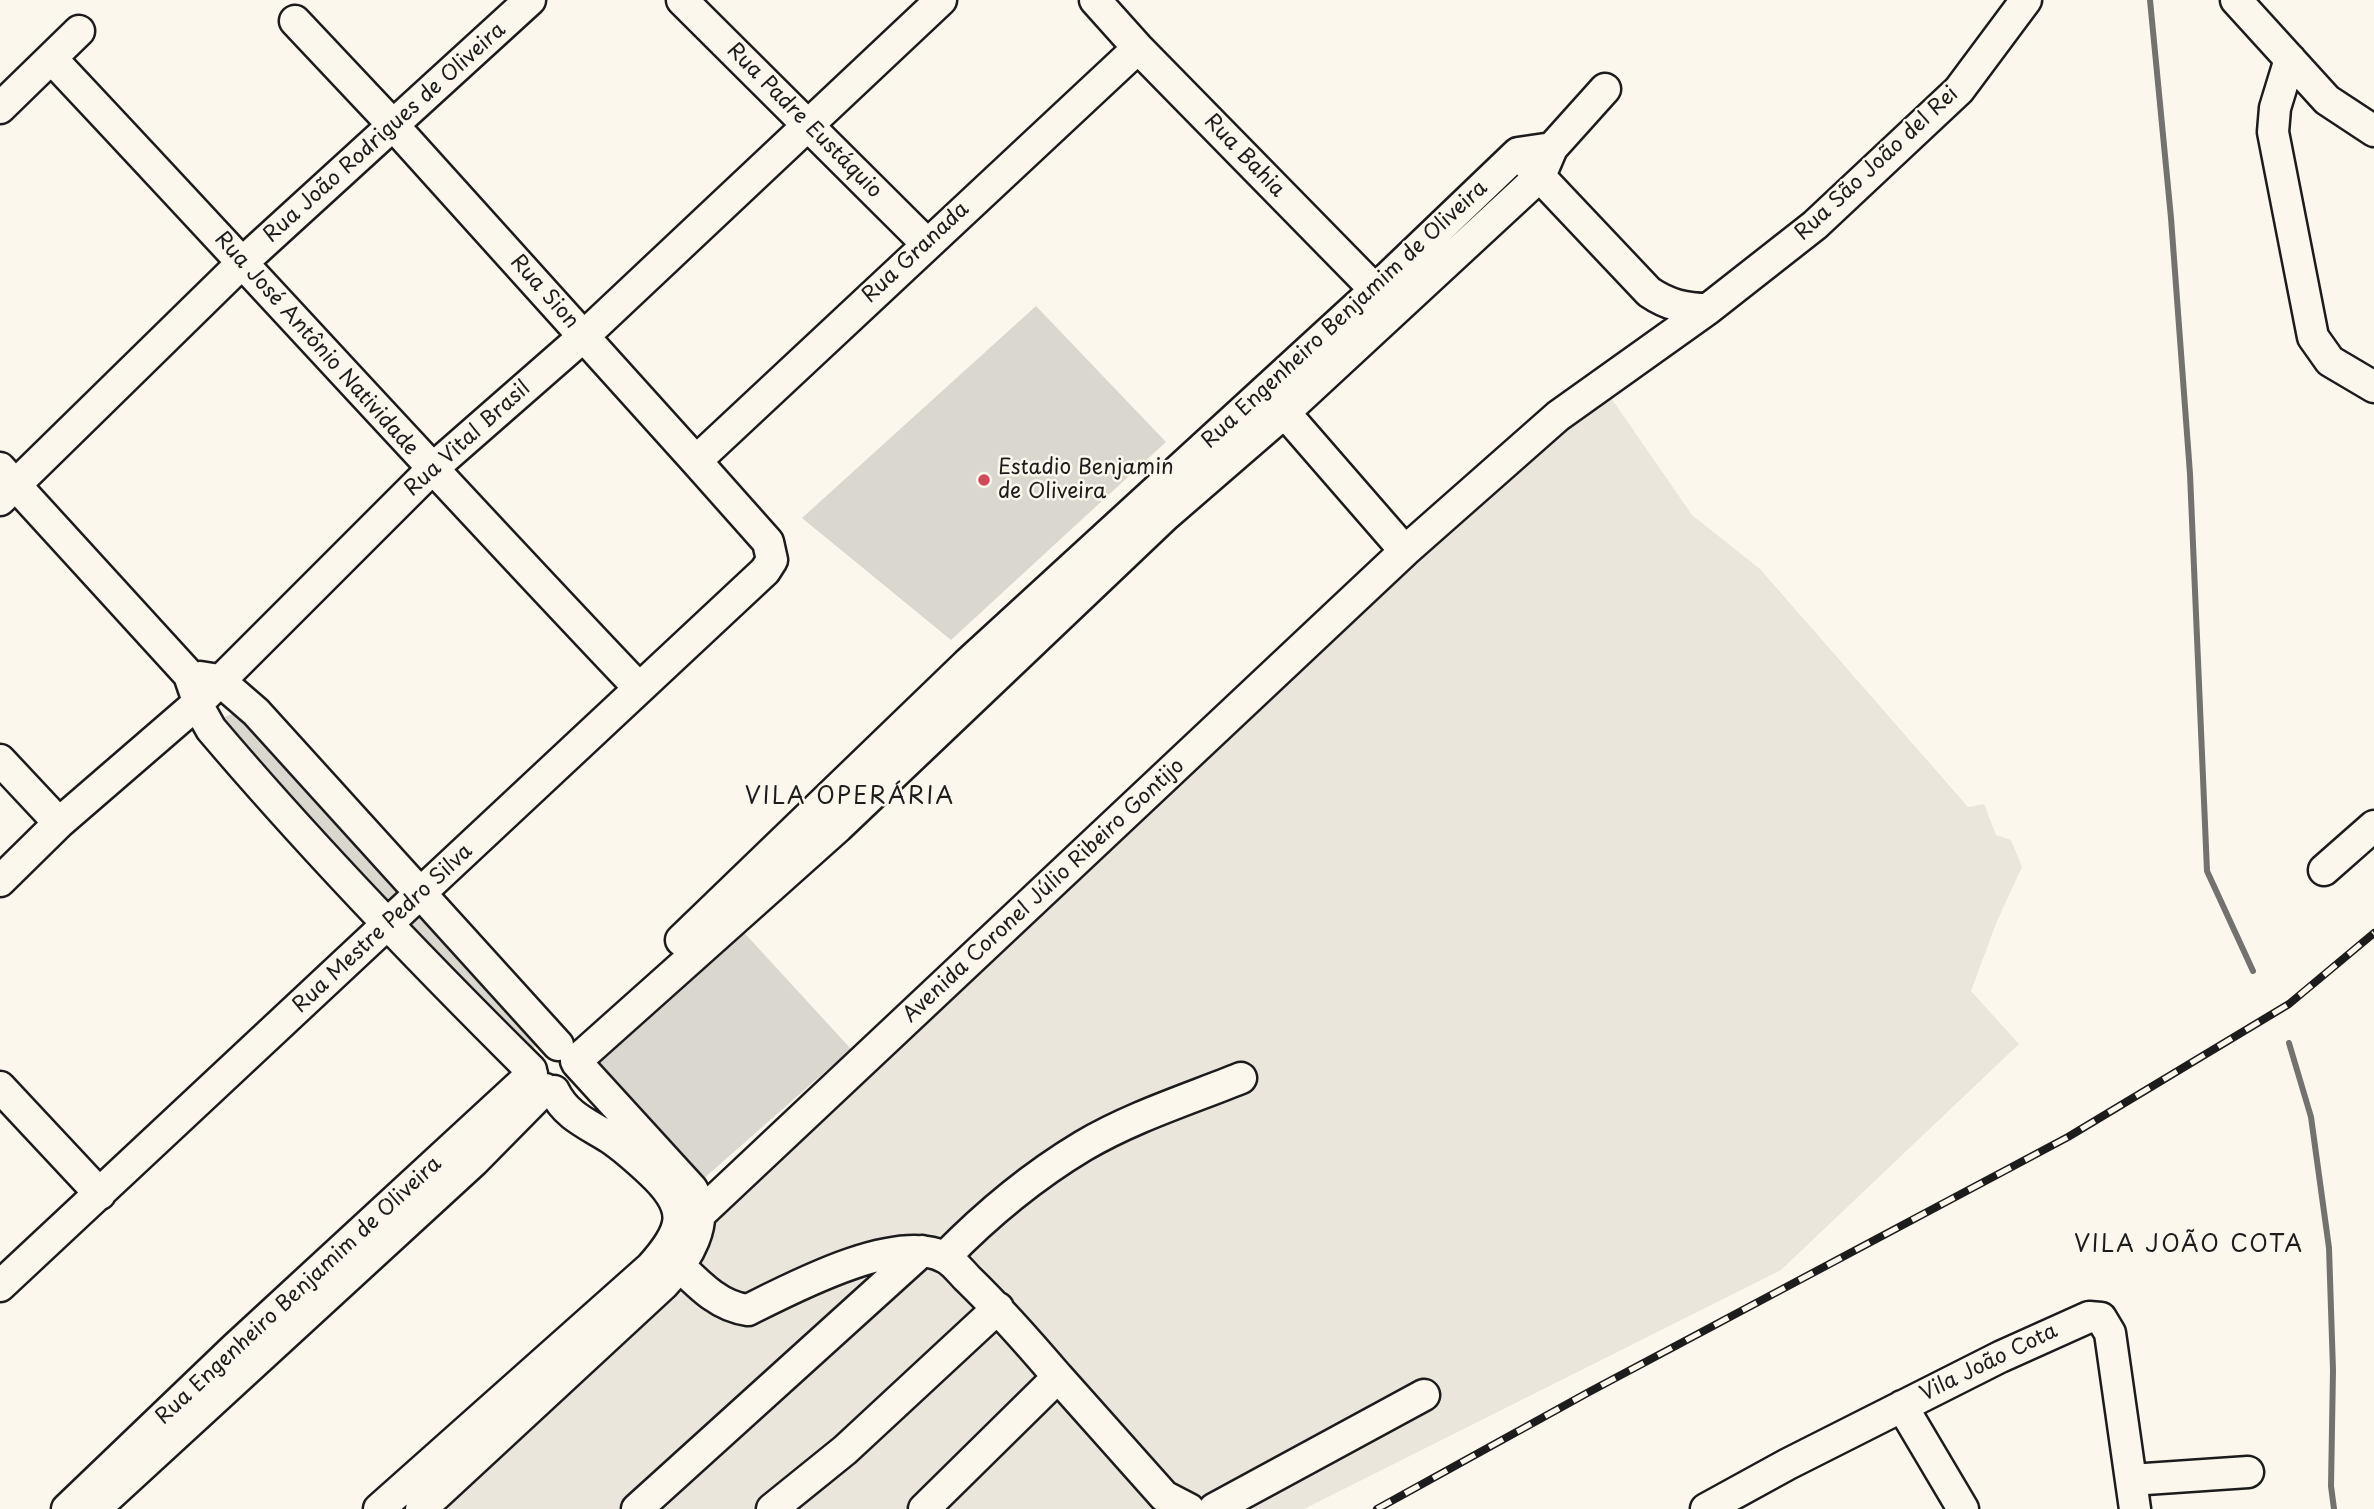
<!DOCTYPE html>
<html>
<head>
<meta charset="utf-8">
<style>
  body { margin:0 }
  canvas { display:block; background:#fbf7ec }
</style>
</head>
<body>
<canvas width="2374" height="1509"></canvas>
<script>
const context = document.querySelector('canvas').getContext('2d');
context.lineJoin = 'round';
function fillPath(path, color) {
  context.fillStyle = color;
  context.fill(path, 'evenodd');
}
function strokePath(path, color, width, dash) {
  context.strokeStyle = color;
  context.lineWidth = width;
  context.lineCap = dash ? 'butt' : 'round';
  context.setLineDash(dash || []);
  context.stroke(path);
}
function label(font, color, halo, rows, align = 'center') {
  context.font = font + ' "Playpen Sans",sans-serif';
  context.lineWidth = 5;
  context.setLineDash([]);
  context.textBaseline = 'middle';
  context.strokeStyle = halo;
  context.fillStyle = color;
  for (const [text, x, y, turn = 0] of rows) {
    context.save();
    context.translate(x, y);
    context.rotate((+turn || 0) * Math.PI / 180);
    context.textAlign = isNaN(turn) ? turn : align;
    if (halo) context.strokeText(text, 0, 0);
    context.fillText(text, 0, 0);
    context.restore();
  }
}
fillPath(new Path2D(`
  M 1607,392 L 1692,515 L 1760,569 L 1968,807 L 1984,804 L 1996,835 L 2011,840 L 2022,867 L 1997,921 L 1971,991 L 2019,1044 L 1781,1270 L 1304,1509 L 445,1509 L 693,1281 L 713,1207 L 1561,426 Z`), '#eae6dc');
fillPath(new Path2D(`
  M 1036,306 L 1166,442 L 951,640 L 802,518 Z
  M 242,710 L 412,895 L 385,918 L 210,723 Z
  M 426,910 L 543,1037 L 524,1059 L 401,928 Z
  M 738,926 L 851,1049 L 702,1180 L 587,1062 Z`), '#dad7ce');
strokePath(new Path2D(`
  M 2150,0 L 2171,218 L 2190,474 L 2207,871 L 2253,971
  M 2289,1043 L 2311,1117 L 2329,1248 L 2333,1370 L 2331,1486 L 2334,1509`), '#74726e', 6);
const minor = new Path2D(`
  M 682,0 L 926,243
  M 1095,0 L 1138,48 L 1389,304
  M 2236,0 L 2327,100 L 2374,131
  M 52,59 C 249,268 441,480 639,688
  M 2290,59 L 2275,108 L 2273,132 L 2313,337 L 2330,361 L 2374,387
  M 0,108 L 79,31
  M 1527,163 L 1649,292 C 1668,305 1686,309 1708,309
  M 1272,398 L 1405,551
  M 696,461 L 1138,48
  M 0,468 L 189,675 L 202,713 L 211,729 C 312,848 420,960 531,1070
  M 0,500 L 243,262 L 530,0
  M 200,677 L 219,680 L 256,712 L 558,1045
  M 0,760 L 59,823
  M 2324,870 L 2374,826
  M 0,881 L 59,823 L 199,702 L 431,470 L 584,336 L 941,0
  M 681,940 L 967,664 L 1375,290 L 1518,153 L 1552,148
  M 576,1061 L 838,827 L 1165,516 L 1284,413 L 1540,176 L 1552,148 L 1605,89
  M 0,1087 L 100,1194
  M 677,1230 L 699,1215 L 1405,551 L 1558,416 L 1708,309 L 1815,225 L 1959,90 L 2026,0
  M 665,1252 C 690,1274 713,1306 748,1310 C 794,1287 896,1233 944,1257 C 953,1261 961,1272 968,1279 C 1000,1310 1029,1343 1058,1377 L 924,1509
  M 945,1257 C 986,1215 1033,1176 1083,1146 C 1132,1117 1189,1099 1241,1078
  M 0,1286 L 765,571 L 772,560 L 768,542 L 696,461 L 393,125 L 295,21
  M 1058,1377 L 1164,1496 L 1189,1509
  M 1902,1406 L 1963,1509
  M 2131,1480 L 2248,1472
  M 67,1509 L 235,1348 L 532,1074
  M 95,1509 L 474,1161 L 545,1089
  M 379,1509 L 651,1267 C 685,1229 690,1209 652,1173 C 638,1160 625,1148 610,1138 C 588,1124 566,1116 554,1091
  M 421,1509 L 664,1284 C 686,1261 712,1222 692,1189 L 577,1063
  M 637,1509 L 922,1251
  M 772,1509 L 845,1450 L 998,1308
  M 1214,1509 L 1424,1395
  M 1706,1509 L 1788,1464 L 2000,1357 L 2089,1317 L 2101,1318 L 2110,1333 L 2135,1509`);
strokePath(minor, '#1c1c1c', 35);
strokePath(minor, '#fbf7ec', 30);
const rail = new Path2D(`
  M 1377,1509 L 1589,1392 L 2068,1137 L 2289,1004 L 2374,933`);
strokePath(rail, '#1c1c1c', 8);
strokePath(rail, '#fbf7ec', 5, [16]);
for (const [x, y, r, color] of [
  [984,480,7,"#d1495b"]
]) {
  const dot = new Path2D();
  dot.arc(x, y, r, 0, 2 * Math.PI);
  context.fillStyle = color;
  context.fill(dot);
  strokePath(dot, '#fbf7ec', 2.5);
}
label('21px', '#1c1c1c', '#fbf7ec', [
  ["Rua Padre Eustáquio",804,121,45],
  ["Rua João Rodrigues de Oliveira",385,133,-42],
  ["Rua Bahia",1244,156,46],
  ["Rua São João del Rei",1877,164,-43],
  ["Rua Granada",916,253,-43],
  ["Rua Sion",544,292,48],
  ["Rua Engenheiro Benjamim de Oliveira",1345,315,-43],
  ["Rua José Antônio Natividade",316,344,48],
  ["Rua Vital Brasil",468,439,-42],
  ["Avenida Coronel Júlio Ribeiro Gontijo",1044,891,-43],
  ["Rua Mestre Pedro Silva",383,929,-43],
  ["Rua Engenheiro Benjamim de Oliveira",299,1291,-43],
  ["Vila João Cota",1989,1363,-26]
]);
label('21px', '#1c1c1c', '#fbf7ec', [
  ["Estadio Benjamin",998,468],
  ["de Oliveira",998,492]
], 'left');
context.letterSpacing = '2px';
label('23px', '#1c1c1c', '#fbf7ec', [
  ["VILA OPERÁRIA",850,798],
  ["VILA JOÃO COTA",2189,1246]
]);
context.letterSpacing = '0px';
</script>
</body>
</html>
